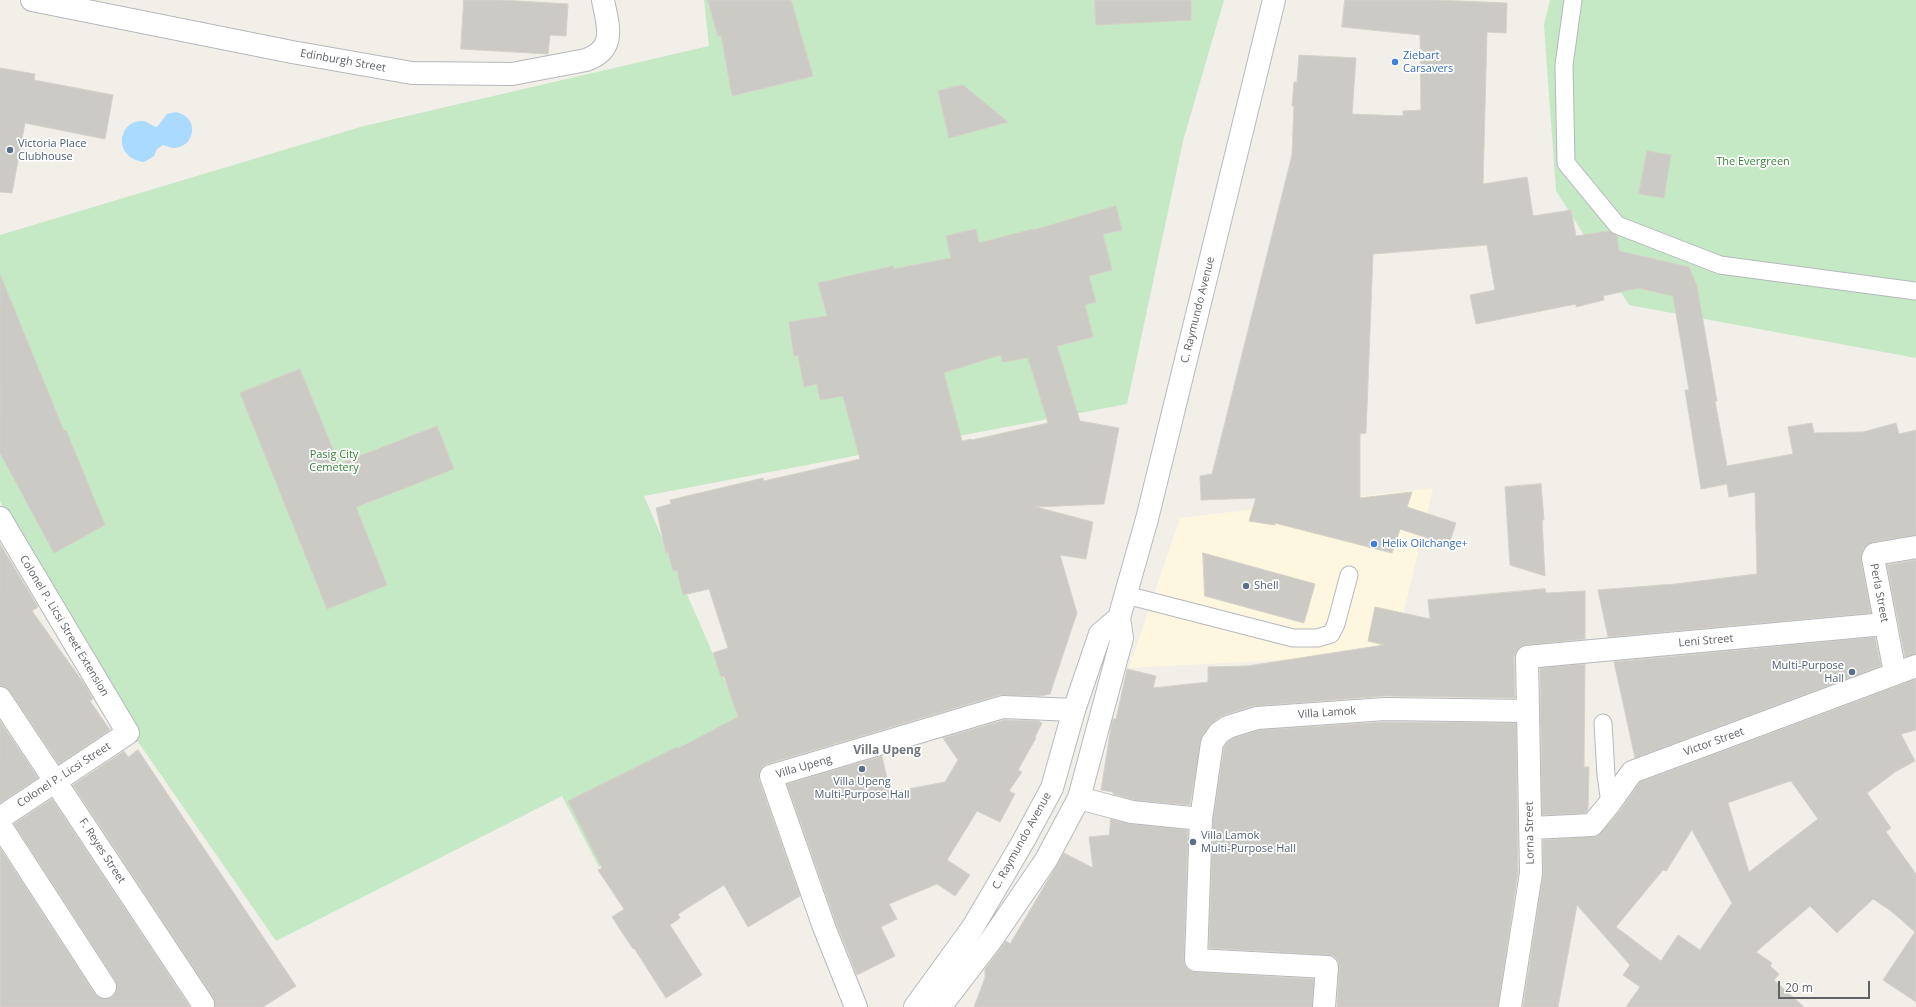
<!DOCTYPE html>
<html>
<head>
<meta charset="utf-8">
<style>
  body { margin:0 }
  #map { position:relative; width:1916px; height:1007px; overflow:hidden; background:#f1efe8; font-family:"Open Sans",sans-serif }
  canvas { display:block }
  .scale { position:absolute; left:1778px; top:981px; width:92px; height:18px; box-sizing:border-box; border:2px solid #5f6368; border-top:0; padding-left:5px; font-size:12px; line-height:14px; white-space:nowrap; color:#5f6368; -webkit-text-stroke:3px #fff; paint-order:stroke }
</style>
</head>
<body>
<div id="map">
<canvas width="1916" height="1007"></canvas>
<div class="scale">20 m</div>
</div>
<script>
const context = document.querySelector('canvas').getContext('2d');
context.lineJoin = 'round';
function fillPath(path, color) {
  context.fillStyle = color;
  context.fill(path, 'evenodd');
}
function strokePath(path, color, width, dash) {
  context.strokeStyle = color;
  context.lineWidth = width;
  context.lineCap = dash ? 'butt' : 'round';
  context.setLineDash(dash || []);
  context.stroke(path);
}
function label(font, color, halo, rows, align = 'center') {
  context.font = font + ' "Open Sans",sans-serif';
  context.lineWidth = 3.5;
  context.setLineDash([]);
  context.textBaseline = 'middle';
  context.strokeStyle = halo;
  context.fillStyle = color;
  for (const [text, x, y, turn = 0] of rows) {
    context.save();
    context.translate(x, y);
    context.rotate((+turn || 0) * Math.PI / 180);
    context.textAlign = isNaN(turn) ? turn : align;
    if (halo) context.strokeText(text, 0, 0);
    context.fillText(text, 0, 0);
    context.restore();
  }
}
fillPath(new Path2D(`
  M 1433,488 L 1394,654 L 1129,668 L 1180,518 Z`), '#fef7e0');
fillPath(new Path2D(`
  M 704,0 L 1224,0 L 1183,141 L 1127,404 L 644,496 L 765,773 L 599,867 L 562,796 L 276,941 L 134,736 L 38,573 L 0,501 L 0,235 L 364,126 L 709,46 Z
  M 1550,0 L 1916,0 L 1916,358 L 1629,305 L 1556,191 L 1544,25 Z`), '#c5e8c5');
fillPath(new Path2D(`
  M 176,112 C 179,113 183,114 185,116 C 199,126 191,147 175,148 C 171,148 167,146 163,145 L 157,149 L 154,156 L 144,162 C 111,157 119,119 143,121 C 147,121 152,126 157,127 L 167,114 Z`), '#aadaff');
const building = new Path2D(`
  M 464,0 L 501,0 L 568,4 L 566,36 L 550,35 L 548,54 L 461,49 Z
  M 708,0 L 791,0 L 813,76 L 732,96 L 721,35 L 718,36 Z
  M 1095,0 L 1191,0 L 1191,20 L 1096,25 Z
  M 1345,0 L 1434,0 L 1507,3 L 1506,33 L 1487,32 L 1483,184 L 1527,177 L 1533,216 L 1571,210 L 1576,236 L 1609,231 L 1617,236 L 1619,251 L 1689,267 L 1697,286 L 1717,401 L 1715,401 L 1727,466 L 1793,454 L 1788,427 L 1812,423 L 1814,433 L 1863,432 L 1896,423 L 1899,434 L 1916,430 L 1916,535 L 1873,542 L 1864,548 L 1861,560 L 1871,613 L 1608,637 L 1598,590 L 1675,584 L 1757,574 L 1755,492 L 1729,497 L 1727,484 L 1701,489 L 1685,390 L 1689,390 L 1673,296 L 1638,288 L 1603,296 L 1604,300 L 1576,307 L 1576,304 L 1476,324 L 1470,295 L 1495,290 L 1487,245 L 1373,254 L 1366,433 L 1360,434 L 1360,498 L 1412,492 L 1407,507 L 1456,523 L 1449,545 L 1400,529 L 1392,553 L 1275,523 L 1275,525 L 1249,521 L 1256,498 L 1201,500 L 1200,476 L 1212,474 L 1292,155 L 1294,106 L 1292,106 L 1294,82 L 1297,82 L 1299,55 L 1356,58 L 1352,114 L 1403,116 L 1403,111 L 1421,110 L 1420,35 L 1342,27 Z
  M 0,68 L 35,74 L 34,80 L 113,95 L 105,139 L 25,123 L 12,193 L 0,192 Z
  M 963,85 L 1008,122 L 949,138 L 938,91 Z
  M 1647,151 L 1671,155 L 1664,198 L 1639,194 Z
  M 1116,206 L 1122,230 L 1103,234 L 1112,270 L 1089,276 L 1096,302 L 1085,305 L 1093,337 L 1057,346 L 1080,421 L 1119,428 L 1104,504 L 1036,507 L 1093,522 L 1086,559 L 1060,555 L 1077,613 L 1050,694 L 1040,696 L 999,695 L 767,764 L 762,767 L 759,773 L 759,780 L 800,896 L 748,927 L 724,885 L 678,914 L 680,918 L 670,925 L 702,975 L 666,998 L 634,948 L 633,949 L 612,917 L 624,909 L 598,870 L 602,868 L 568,801 L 677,747 L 677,749 L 738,717 L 724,676 L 721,677 L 713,653 L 728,648 L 709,589 L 683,595 L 677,570 L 673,571 L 668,552 L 666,553 L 656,508 L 671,504 L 670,500 L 763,478 L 764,481 L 860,459 L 843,396 L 820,400 L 817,384 L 804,387 L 798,355 L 794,356 L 789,322 L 827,316 L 818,283 L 893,266 L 894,269 L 951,258 L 946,236 L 976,229 L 979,243 L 1033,229 L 1033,230 ZM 1001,355 L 1002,362 L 1028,358 L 1048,423 L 972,440 L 971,439 L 962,441 L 944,373 Z
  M 0,274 L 64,431 L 66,430 L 105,525 L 54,553 L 0,453 Z
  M 300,369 L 339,464 L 437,426 L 454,469 L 356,507 L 387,585 L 327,609 L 240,393 Z
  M 1541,484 L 1544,520 L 1542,520 L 1545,576 L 1510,565 L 1505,487 Z
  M 0,544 L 38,607 L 32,611 L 85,685 L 93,699 L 90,701 L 110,730 L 59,764 L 10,691 L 6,687 L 0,686 Z
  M 1203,553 L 1315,584 L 1304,623 L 1205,596 Z
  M 1916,560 L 1916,654 L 1905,657 L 1887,565 Z
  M 1545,589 L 1546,593 L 1585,591 L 1585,639 L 1526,645 L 1520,647 L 1516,652 L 1514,657 L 1515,698 L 1385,696 L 1253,706 L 1221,716 L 1209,726 L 1202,736 L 1190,805 L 1134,800 L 1113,794 L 1113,792 L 1101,790 L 1111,727 L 1113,719 L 1116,719 L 1127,669 L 1156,676 L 1153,688 L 1208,682 L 1208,667 L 1248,666 L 1384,645 L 1368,641 L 1375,607 L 1430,619 L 1428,600 Z
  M 1875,637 L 1881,666 L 1635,758 L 1614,662 Z
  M 1585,664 L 1584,767 L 1589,767 L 1588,810 L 1586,813 L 1542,815 L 1540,668 Z
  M 1916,679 L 1916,730 L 1901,734 L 1915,761 L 1895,772 L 1867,793 L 1891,828 L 1886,832 L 1916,874 L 1916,1002 L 1883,980 L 1915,932 L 1891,911 L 1873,899 L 1837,933 L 1810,906 L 1756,952 L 1772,963 L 1770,966 L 1779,974 L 1774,980 L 1804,1007 L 1626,1007 L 1640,987 L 1623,975 L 1630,965 L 1577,905 L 1558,1007 L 1523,1007 L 1543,875 L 1543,840 L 1597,836 L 1620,811 L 1640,782 ZM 1791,781 L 1818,819 L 1749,872 L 1728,803 ZM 1692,830 L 1732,903 L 1700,950 L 1678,935 L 1661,961 L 1616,927 L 1663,870 L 1666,871 Z
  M 1005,720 L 1038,721 L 1042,723 L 1035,737 L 1036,738 L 1018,770 L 1022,772 L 1009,791 L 1015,794 L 1000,822 L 977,811 L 947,860 L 970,875 L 955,896 L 937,884 L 889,904 L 897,919 L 881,927 L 895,956 L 857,975 L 836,923 L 787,784 L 882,756 L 889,787 L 891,786 L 892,792 L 945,782 L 958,760 L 943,738 Z
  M 0,721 L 38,778 L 0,803 Z
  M 1385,722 L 1516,723 L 1518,872 L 1498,1007 L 1337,1007 L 1339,968 L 1338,961 L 1334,956 L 1328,955 L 1209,948 L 1213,820 L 1224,748 L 1228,742 L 1233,738 L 1259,730 Z
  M 138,750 L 296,986 L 263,1007 L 215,1007 L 213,997 L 73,785 L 124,751 L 128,757 Z
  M 52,799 L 190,1007 L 0,1007 L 0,848 L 95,994 L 100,998 L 106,999 L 112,997 L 116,992 L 117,986 L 115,980 L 14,824 Z
  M 1111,819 L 1131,824 L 1188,830 L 1184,960 L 1185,965 L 1189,970 L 1195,972 L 1314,979 L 1312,1007 L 974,1007 L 985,978 L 985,969 L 1006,941 L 1010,944 L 1064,853 L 1093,868 L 1089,837 L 1109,835 Z`);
fillPath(building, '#cccac5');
strokePath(building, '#d6d1c6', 1);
const service = new Path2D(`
  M 1573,0 L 1564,65 L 1566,163 L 1617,225 L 1720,265 L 1916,291
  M 1126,595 L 1293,638 L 1317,638 L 1331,634 L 1336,624 L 1349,575
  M 1603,723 L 1606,775 L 1610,803`);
const pedestrian = new Path2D(`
  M 0,825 L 105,987`);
const minor = new Path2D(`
  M 32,0 L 292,52 L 412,73 L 512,74 L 586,60 C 617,49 608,26 603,0
  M 0,518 L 128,733 L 0,818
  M 1895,673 L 1873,558 L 1875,554 L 1916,547
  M 0,698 L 203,1004
  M 1079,798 L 1132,812 L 1201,819
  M 1531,828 L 1592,825 L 1610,803 L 1632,772 L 1916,666
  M 856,1007 L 824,927 L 771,776 L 1003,707 L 1074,710
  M 1324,1007 L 1327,967 L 1196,960 L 1201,819 L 1212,743 L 1219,733 L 1228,727 L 1257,718 L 1385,709 L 1527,711
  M 1510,1007 L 1531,873 L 1527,657 L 1885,624`);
const secondary = new Path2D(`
  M 915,1007 L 973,927 L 1024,840 L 1052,788 L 1074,710 L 1100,634 L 1119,618
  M 940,1007 L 992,939 L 1046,860 L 1079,798 L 1122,638 L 1119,618 L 1147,519 L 1274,0`);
strokePath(service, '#b5b8bc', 19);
strokePath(pedestrian, '#b5b8bc', 24);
strokePath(minor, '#b5b8bc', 24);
strokePath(secondary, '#b6babf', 24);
strokePath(service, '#fff', 17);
strokePath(pedestrian, '#fff', 22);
strokePath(minor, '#fff', 22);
strokePath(secondary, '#fff', 22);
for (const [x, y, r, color] of [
  [1395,62,4,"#3f7fe0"],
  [10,150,4,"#5c6f8a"],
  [1374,544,4,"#3f7fe0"],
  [1246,586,4,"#5c6f8a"],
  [1852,672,4,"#5c6f8a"],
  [862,769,4,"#5c6f8a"],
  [1193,842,4,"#5c6f8a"]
]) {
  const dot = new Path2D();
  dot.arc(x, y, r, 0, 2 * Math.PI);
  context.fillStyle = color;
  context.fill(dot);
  strokePath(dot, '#fff', 1.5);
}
label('11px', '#366cbe', '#fff', [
  ["Ziebart",1403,56],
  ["Carsavers",1403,69],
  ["Helix Oilchange+",1382,544]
], 'left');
label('11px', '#5f6368', '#fff', [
  ["Edinburgh Street",343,61,10],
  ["C. Raymundo Avenue",1198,310,-76],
  ["Perla Street",1879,593,79],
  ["Colonel P. Licsi Street Extension",64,626,59],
  ["Leni Street",1706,641,-5],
  ["Villa Lamok",1327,713,-4],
  ["Victor Street",1714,742,-20],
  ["Villa Upeng",804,767,-16],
  ["Colonel P. Licsi Street",64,775,-33],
  ["Lorna Street",1530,833,-91],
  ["C. Raymundo Avenue",1022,841,-61],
  ["F. Reyes Street",102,851,57]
]);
label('11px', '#4e5e75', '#fff', [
  ["Victoria Place",18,144],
  ["Clubhouse",18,157],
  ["Shell",1254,586],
  ["Multi-Purpose",1844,666,"right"],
  ["Hall",1844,679,"right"],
  ["Villa Upeng",862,782,"center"],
  ["Multi-Purpose Hall",862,795,"center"],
  ["Villa Lamok",1201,836],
  ["Multi-Purpose Hall",1201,849]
], 'left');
label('11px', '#348238', '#fff', [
  ["The Evergreen",1753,162],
  ["Pasig City",334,455],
  ["Cemetery",334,468]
]);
label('bold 12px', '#70757a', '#fff', [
  ["Villa Upeng",887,751]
]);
</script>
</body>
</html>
